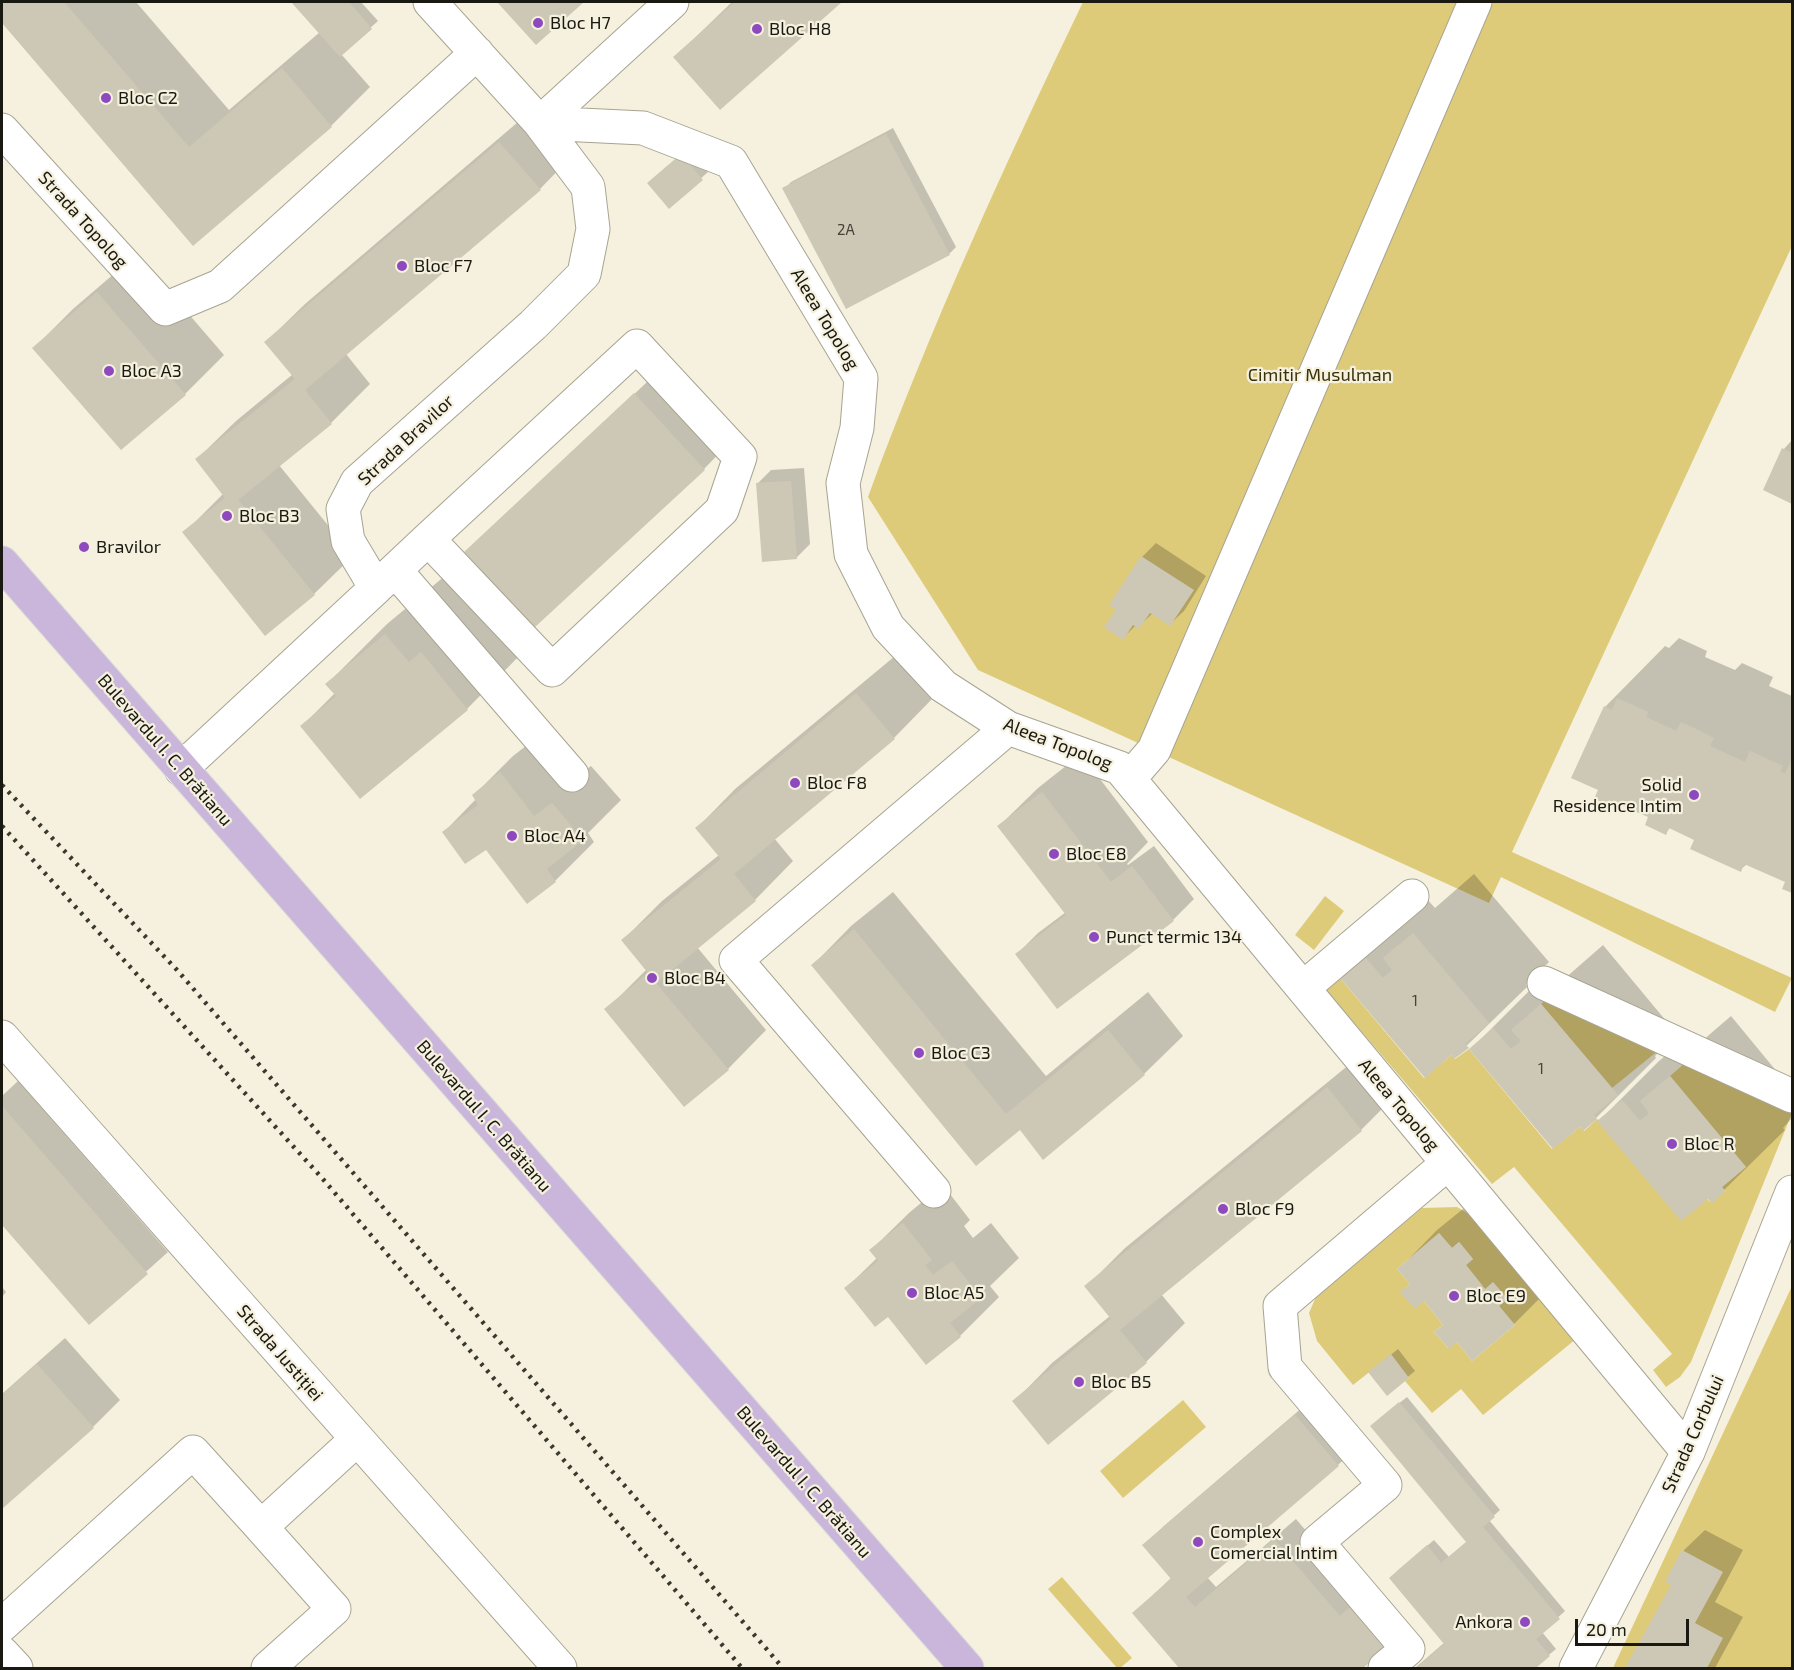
<!DOCTYPE html>
<html>
<head>
<meta charset="utf-8">
<style>
  body { margin:0 }
  #map { position:relative; width:1794px; height:1670px; overflow:hidden; background:#f5f1de; font-family:"Exo 2",sans-serif }
  canvas { display:block }
  .frame { position:absolute; inset:0; border:3px solid #191811; pointer-events:none }
  .scale { position:absolute; left:1575px; top:1619px; width:114px; height:27px; box-sizing:border-box; border:3px solid #191811; border-top:0; padding-left:8px; font-size:18px; line-height:21px; white-space:nowrap; color:#191811; -webkit-text-stroke:4px #f5f1de; paint-order:stroke }
</style>
</head>
<body>
<div id="map">
<canvas width="1794" height="1670"></canvas>
<div class="frame"></div>
<div class="scale">20 m</div>
</div>
<script>
const context = document.querySelector('canvas').getContext('2d');
context.lineJoin = 'round';
function fillPath(path, color) {
  context.fillStyle = color;
  context.fill(path, 'evenodd');
}
function strokePath(path, color, width, dash) {
  context.strokeStyle = color;
  context.lineWidth = width;
  context.lineCap = dash ? 'butt' : 'round';
  context.setLineDash(dash || []);
  context.stroke(path);
}
function label(font, color, halo, rows, align = 'center') {
  context.font = font + ' "Exo 2",sans-serif';
  context.lineWidth = 4.5;
  context.setLineDash([]);
  context.textBaseline = 'middle';
  context.strokeStyle = halo;
  context.fillStyle = color;
  for (const [text, x, y, turn = 0] of rows) {
    context.save();
    context.translate(x, y);
    context.rotate((+turn || 0) * Math.PI / 180);
    context.textAlign = isNaN(turn) ? turn : align;
    if (halo) context.strokeText(text, 0, 0);
    context.fillText(text, 0, 0);
    context.restore();
  }
}
fillPath(new Path2D(`
  M 1083,2 L 1792,2 L 1792,246 L 1512,852 L 1792,978 L 1775,1012 L 1501,877 L 1489,903 L 978,670 L 868,497 C 930,328 1005,164 1083,2 Z
  M 1325,896 L 1344,911 L 1314,950 L 1295,935 Z
  M 1340,978 L 1424,1078 L 1451,1055 L 1455,1059 L 1469,1049 L 1552,1149 L 1580,1127 L 1584,1131 L 1597,1119 L 1711,1202 L 1725,1191 L 1722,1187 L 1746,1167 L 1670,1076 L 1686,1062 L 1792,1113 L 1691,1362 L 1680,1377 L 1666,1387 L 1653,1370 L 1672,1354 L 1514,1167 L 1492,1184 L 1326,990 Z
  M 1554,993 L 1659,1050 L 1612,1088 L 1541,1004 Z
  M 1457,1207 L 1479,1220 L 1576,1339 L 1483,1415 L 1461,1389 L 1432,1413 L 1405,1381 L 1409,1378 L 1391,1355 L 1353,1385 L 1317,1341 L 1309,1313 L 1316,1297 L 1422,1208 ZM 1439,1233 L 1452,1248 L 1459,1242 L 1473,1259 L 1466,1265 L 1485,1289 L 1507,1299 L 1499,1306 L 1515,1325 L 1472,1361 L 1457,1342 L 1448,1348 L 1434,1332 L 1443,1325 L 1424,1301 L 1401,1292 L 1410,1284 L 1397,1269 Z
  M 1792,1286 L 1792,1668 L 1613,1668 Z
  M 1183,1400 L 1206,1427 L 1123,1498 L 1100,1471 Z
  M 1062,1577 L 1132,1658 L 1120,1668 L 1117,1668 L 1048,1589 Z`), '#decb7a');
fillPath(new Path2D(`
  M 2,2 L 136,2 L 229,110 L 320,32 L 293,2 L 361,2 L 378,21 L 341,54 L 370,87 L 331,126 L 193,244 L 2,21 Z
  M 499,2 L 582,2 L 536,42 Z
  M 732,2 L 839,2 L 720,108 L 675,57 Z
  M 539,104 L 578,150 L 540,189 L 346,354 L 370,384 L 331,423 L 279,465 L 353,556 L 314,594 L 184,533 L 224,493 L 197,459 L 236,421 L 293,374 L 266,342 L 305,304 Z
  M 893,128 L 956,247 L 949,254 L 784,189 L 791,182 Z
  M 688,148 L 708,172 L 669,207 Z
  M 137,254 L 224,355 L 185,394 L 121,448 L 34,348 L 73,309 Z
  M 663,367 L 731,441 L 704,469 L 466,552 Z
  M 1792,440 L 1792,502 L 1765,490 L 1784,449 Z
  M 804,468 L 810,544 L 796,558 L 757,484 L 771,470 Z
  M 1156,543 L 1206,576 L 1184,611 L 1170,624 L 1153,613 L 1138,627 L 1136,625 L 1123,638 L 1118,609 L 1142,557 Z
  M 446,575 L 527,648 L 467,709 L 360,796 L 302,726 L 335,693 L 327,684 L 387,624 Z
  M 1679,638 L 1707,651 L 1705,657 L 1735,670 L 1742,663 L 1773,677 L 1769,686 L 1792,696 L 1792,892 L 1784,888 L 1787,881 L 1747,864 L 1740,870 L 1696,839 L 1671,827 L 1665,833 L 1650,817 L 1620,803 L 1616,807 L 1600,790 L 1605,707 L 1665,646 L 1669,648 Z
  M 895,656 L 932,699 L 894,738 L 774,838 L 793,861 L 755,900 L 697,947 L 766,1030 L 728,1069 L 606,1010 L 647,969 L 623,940 L 662,901 L 719,855 L 697,828 L 735,789 Z
  M 540,735 L 574,778 L 591,766 L 621,800 L 588,833 L 594,842 L 555,881 L 527,902 L 486,848 L 444,832 L 476,799 L 474,795 L 513,756 Z
  M 1081,754 L 1148,842 L 1127,864 L 1128,865 L 1154,846 L 1194,899 L 1173,920 L 1017,954 L 1038,933 L 1066,912 L 999,826 L 1038,788 Z
  M 1474,874 L 1549,962 L 1526,985 L 1528,986 L 1455,1057 L 1342,978 L 1426,898 L 1435,908 Z
  M 893,892 L 1046,1076 L 1148,992 L 1183,1036 L 1144,1074 L 1044,1158 L 1020,1128 L 813,965 L 851,926 Z
  M 1603,945 L 1677,1034 L 1655,1056 L 1656,1058 L 1596,1118 L 1471,1049 L 1531,989 L 1554,969 L 1563,980 Z
  M 1731,1016 L 1792,1090 L 1792,1118 L 1783,1128 L 1785,1130 L 1724,1190 L 1708,1197 L 1599,1121 L 1659,1061 L 1683,1041 L 1702,1041 Z
  M 1367,1050 L 1400,1091 L 1361,1130 L 1161,1294 L 1185,1323 L 1146,1362 L 1048,1443 L 1014,1402 L 1052,1363 L 1110,1316 L 1086,1287 L 1125,1248 Z
  M 18,1081 L 168,1252 L 89,1323 L 2,1222 L 2,1096 Z
  M 943,1185 L 970,1220 L 964,1226 L 973,1238 L 991,1223 L 1019,1258 L 990,1286 L 999,1297 L 960,1336 L 888,1315 L 846,1288 L 877,1258 L 871,1250 L 910,1212 Z
  M 1479,1196 L 1552,1286 L 1514,1324 L 1444,1324 L 1399,1269 L 1437,1230 Z
  M 2,1287 L 6,1292 L 2,1297 Z
  M 65,1338 L 120,1400 L 93,1427 L 2,1507 L 2,1394 Z
  M 1398,1349 L 1415,1371 L 1387,1394 L 1377,1366 Z
  M 1317,1395 L 1359,1445 L 1338,1465 L 1207,1577 L 1216,1587 L 1296,1519 L 1361,1596 L 1375,1584 L 1409,1624 L 1361,1668 L 1181,1668 L 1134,1613 L 1171,1578 L 1144,1545 L 1165,1525 Z
  M 1407,1397 L 1500,1510 L 1489,1520 L 1565,1611 L 1542,1632 L 1556,1649 L 1533,1668 L 1415,1668 L 1445,1642 L 1397,1571 L 1434,1540 L 1449,1557 L 1468,1541 L 1379,1419 Z
  M 1705,1530 L 1743,1550 L 1715,1602 L 1743,1617 L 1715,1668 L 1627,1668 L 1673,1584 L 1667,1581 L 1684,1550 Z`), '#0003');
fillPath(new Path2D(`
  M 2,2 L 64,2 L 189,147 L 282,68 L 332,127 L 193,246 L 2,23 Z
  M 291,2 L 349,2 L 372,29 L 340,57 Z
  M 497,2 L 584,2 L 536,45 Z
  M 735,2 L 842,2 L 720,110 L 673,57 Z
  M 886,134 L 950,255 L 846,309 L 782,188 Z
  M 499,142 L 541,190 L 305,390 L 332,424 L 238,500 L 315,595 L 265,636 L 182,532 L 225,498 L 195,459 L 295,379 L 264,342 Z
  M 681,154 L 703,180 L 669,209 L 647,183 Z
  M 97,292 L 186,395 L 121,450 L 32,348 Z
  M 634,393 L 705,470 L 534,628 L 464,552 Z
  M 1782,448 L 1792,453 L 1792,504 L 1763,490 Z
  M 791,481 L 797,559 L 762,562 L 756,483 Z
  M 1141,556 L 1194,590 L 1170,626 L 1150,613 L 1139,629 L 1133,625 L 1123,640 L 1104,627 L 1116,610 L 1109,605 Z
  M 385,634 L 409,662 L 421,652 L 468,710 L 360,799 L 300,726 L 336,696 L 325,684 Z
  M 856,693 L 895,739 L 734,874 L 756,901 L 656,983 L 729,1070 L 684,1107 L 604,1009 L 648,973 L 621,940 L 721,859 L 695,828 Z
  M 1617,698 L 1648,712 L 1646,717 L 1676,731 L 1681,722 L 1714,738 L 1710,746 L 1745,762 L 1750,751 L 1783,766 L 1780,772 L 1785,774 L 1792,758 L 1792,893 L 1782,889 L 1785,882 L 1744,864 L 1741,872 L 1690,849 L 1694,840 L 1669,828 L 1666,835 L 1645,825 L 1648,817 L 1618,804 L 1616,809 L 1594,799 L 1598,790 L 1571,778 L 1604,706 L 1612,710 Z
  M 500,772 L 534,816 L 552,803 L 583,840 L 547,869 L 556,882 L 527,904 L 486,850 L 465,864 L 442,832 L 478,805 L 472,795 Z
  M 1042,792 L 1111,882 L 1132,866 L 1174,921 L 1057,1009 L 1015,954 L 1066,915 L 997,826 Z
  M 854,929 L 1006,1114 L 1108,1030 L 1145,1075 L 1043,1160 L 1020,1130 L 976,1166 L 811,965 Z
  M 1413,933 L 1489,1023 L 1465,1044 L 1469,1048 L 1454,1059 L 1451,1055 L 1425,1078 L 1340,978 L 1365,957 L 1383,978 L 1392,970 L 1383,958 Z
  M 1541,1004 L 1618,1095 L 1594,1115 L 1597,1119 L 1583,1131 L 1580,1127 L 1553,1149 L 1469,1049 L 1493,1028 L 1511,1049 L 1521,1041 L 1511,1030 Z
  M 1670,1076 L 1746,1167 L 1722,1187 L 1725,1191 L 1712,1203 L 1708,1199 L 1681,1221 L 1597,1121 L 1622,1100 L 1640,1121 L 1649,1113 L 1640,1101 Z
  M 1327,1087 L 1362,1131 L 1120,1330 L 1147,1363 L 1048,1445 L 1012,1401 L 1111,1319 L 1084,1286 Z
  M 2,1106 L 148,1274 L 89,1325 L 2,1225 Z
  M 903,1223 L 932,1260 L 925,1265 L 933,1275 L 952,1261 L 981,1298 L 950,1323 L 961,1337 L 926,1365 L 888,1317 L 875,1327 L 844,1288 L 878,1261 L 869,1250 Z
  M 1439,1233 L 1452,1248 L 1459,1242 L 1473,1259 L 1466,1265 L 1485,1289 L 1493,1282 L 1508,1299 L 1499,1306 L 1515,1325 L 1472,1361 L 1457,1342 L 1449,1349 L 1434,1332 L 1443,1325 L 1424,1301 L 1415,1309 L 1400,1292 L 1410,1284 L 1397,1269 Z
  M 1391,1354 L 1409,1378 L 1387,1396 L 1368,1372 Z
  M 37,1364 L 94,1428 L 2,1509 L 2,1395 Z
  M 1399,1402 L 1495,1517 L 1483,1527 L 1560,1619 L 1536,1639 L 1550,1656 L 1536,1668 L 1416,1668 L 1444,1644 L 1389,1578 L 1427,1545 L 1441,1563 L 1466,1542 L 1370,1426 Z
  M 1295,1415 L 1339,1466 L 1186,1597 L 1195,1607 L 1274,1539 L 1340,1616 L 1354,1604 L 1390,1646 L 1363,1668 L 1179,1668 L 1132,1613 L 1171,1579 L 1142,1545 Z
  M 1682,1550 L 1723,1572 L 1695,1623 L 1723,1638 L 1707,1668 L 1625,1668 L 1671,1585 L 1665,1581 Z`), '#ccc8b5');
const minor = new Path2D(`
  M 540,123 L 643,128 L 731,162 L 861,378 L 857,428 L 843,483 L 851,554 L 888,627 L 943,686 L 1008,728 L 1120,768 L 1688,1452
  M 540,123 L 672,2
  M 2,130 L 165,309 L 220,286 L 477,53
  M 395,570 L 428,539 L 637,346 L 740,457 L 722,510 L 552,670 L 428,539
  M 379,585 L 395,570 L 572,775
  M 181,769 L 376,588 L 348,541 L 343,509 L 357,482 L 533,325 L 584,274 L 593,229 L 588,187 L 540,123 L 430,2
  M 1129,779 L 1154,750 L 1475,2
  M 1544,983 L 1792,1096
  M 1303,988 L 1412,896
  M 2,1037 L 560,1668
  M 934,1191 L 736,960 L 1008,728
  M 261,1527 L 334,1609 L 268,1668
  M 2,1625 L 193,1452 L 261,1527 L 356,1440
  M 2,1653 L 16,1668
  M 1385,1668 L 1408,1649 L 1317,1542 L 1385,1485 L 1285,1367 L 1280,1306 L 1448,1163
  M 1576,1668 L 1688,1452 L 1792,1192`);
const major = new Path2D(`
  M 2,563 L 967,1668`);
strokePath(minor, '#a8a492', 35);
strokePath(major, '#dadad9', 35);
strokePath(minor, '#fff', 33);
strokePath(major, '#cab6db', 33);
strokePath(new Path2D(`
  M 2,785 L 177,970 L 783,1668
  M 2,826 L 322,1178 L 742,1668`), '#3a3930', 4.5, [3, 6]);
for (const [x, y, r, color] of [
  [538,23,6,"#8d49bd"],
  [757,29,6,"#8d49bd"],
  [106,98,6,"#8d49bd"],
  [402,266,6,"#8d49bd"],
  [109,371,6,"#8d49bd"],
  [227,516,6,"#8d49bd"],
  [84,547,6,"#8d49bd"],
  [795,783,6,"#8d49bd"],
  [1694,795,6,"#8d49bd"],
  [512,836,6,"#8d49bd"],
  [1054,854,6,"#8d49bd"],
  [1094,937,6,"#8d49bd"],
  [652,978,6,"#8d49bd"],
  [919,1053,6,"#8d49bd"],
  [1672,1144,6,"#8d49bd"],
  [1223,1209,6,"#8d49bd"],
  [912,1293,6,"#8d49bd"],
  [1454,1296,6,"#8d49bd"],
  [1079,1382,6,"#8d49bd"],
  [1198,1542,6,"#8d49bd"],
  [1525,1622,6,"#8d49bd"]
]) {
  const dot = new Path2D();
  dot.arc(x, y, r, 0, 2 * Math.PI);
  context.fillStyle = color;
  context.fill(dot);
  strokePath(dot, '#f5f1de', 2);
}
label('15px', '#46443a', null, [
  ["2A",846,230],
  ["1",1415,1001],
  ["1",1541,1069]
]);
label('18px', '#191811', '#f5f1de', [
  ["Bloc H7",550,23],
  ["Bloc H8",769,29],
  ["Bloc C2",118,98],
  ["Bloc F7",414,266],
  ["Bloc A3",121,371],
  ["Bloc B3",239,516],
  ["Bravilor",96,547],
  ["Bloc F8",807,783],
  ["Solid",1682,785,"right"],
  ["Residence Intim",1682,806,"right"],
  ["Bloc A4",524,836],
  ["Bloc E8",1066,854],
  ["Punct termic 134",1106,937],
  ["Bloc B4",664,978],
  ["Bloc C3",931,1053],
  ["Bloc R",1684,1144],
  ["Bloc F9",1235,1209],
  ["Bloc A5",924,1293],
  ["Bloc E9",1466,1296],
  ["Bloc B5",1091,1382],
  ["Complex",1210,1532],
  ["Comercial Intim",1210,1553],
  ["Ankora",1513,1622,"right"]
], 'left');
label('18px', '#191811', '#f5f1de', [
  ["Strada Topolog",83,220,48],
  ["Aleea Topolog",825,319,59],
  ["Strada Bravilor",406,440,-43],
  ["Aleea Topolog",1058,744,21],
  ["Bulevardul I. C. Brătianu",165,750,49],
  ["Aleea Topolog",1399,1105,50],
  ["Bulevardul I. C. Brătianu",484,1116,49],
  ["Strada Justiției",280,1353,49],
  ["Strada Corbului",1693,1434,-66],
  ["Bulevardul I. C. Brătianu",804,1482,49]
]);
label('18px', '#393109', '#f5f1de', [
  ["Cimitir Musulman",1320,375]
]);
</script>
</body>
</html>
